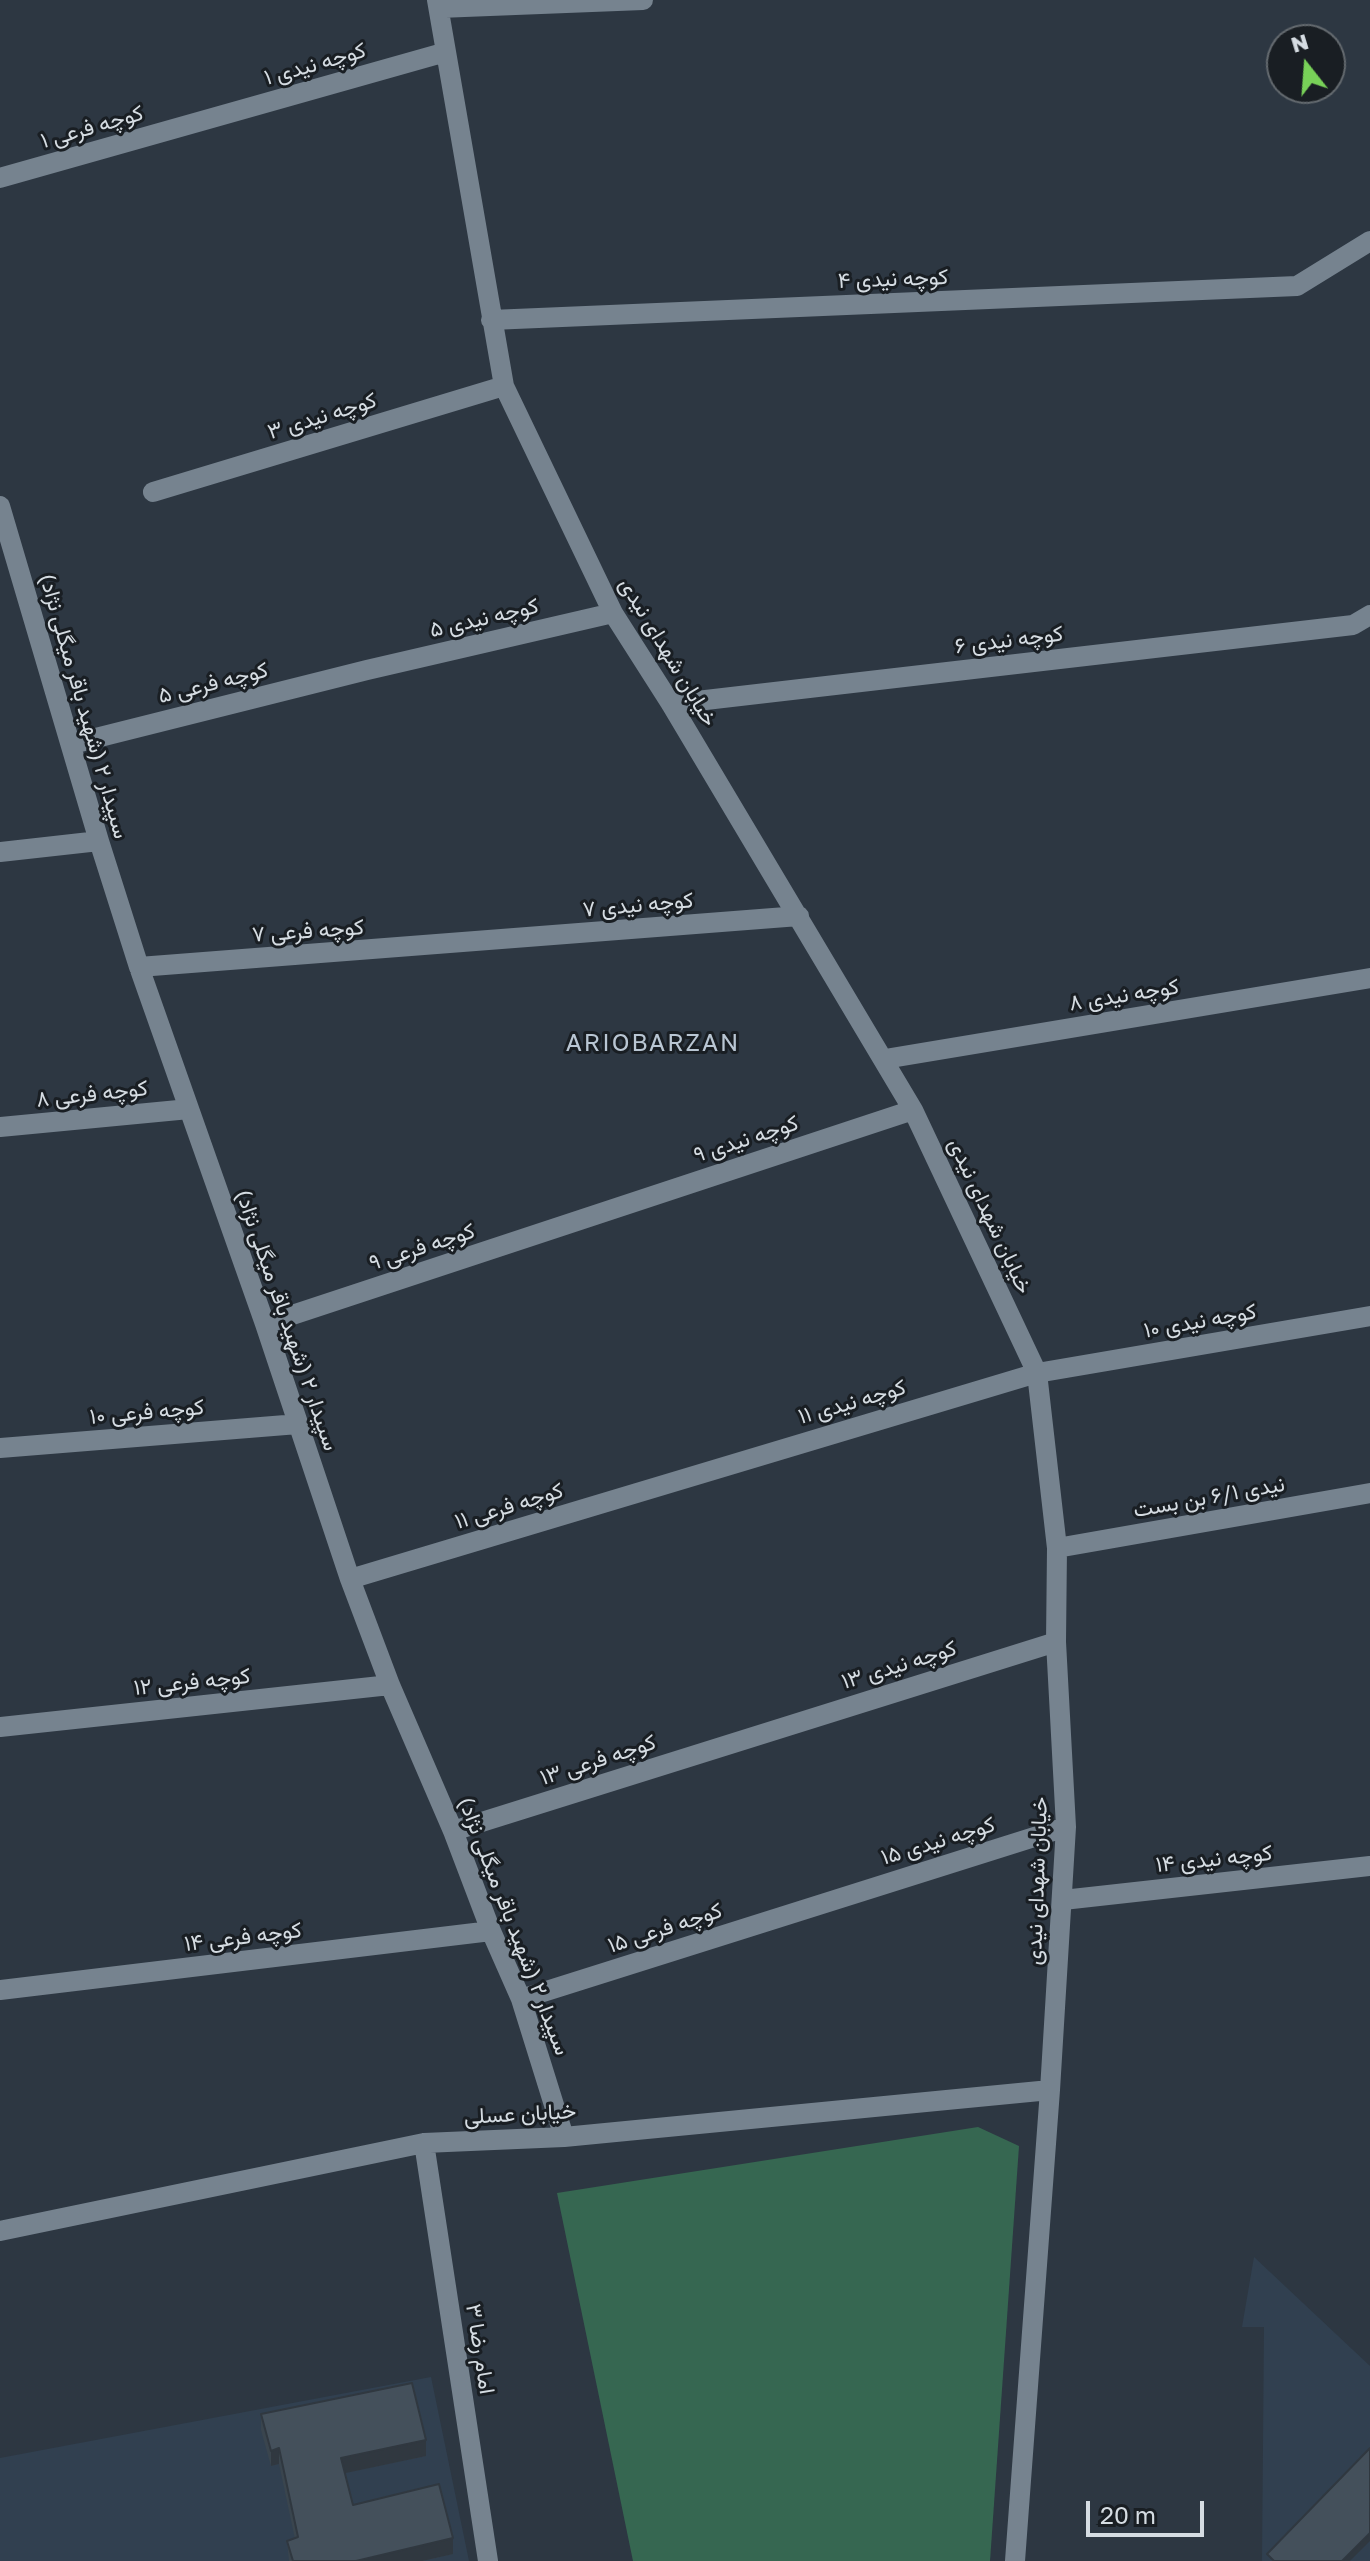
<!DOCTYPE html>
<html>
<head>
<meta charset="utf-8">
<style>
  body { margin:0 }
  #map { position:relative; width:1370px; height:2561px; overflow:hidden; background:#2d3742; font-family:"Golos Text",sans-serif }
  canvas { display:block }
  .north { position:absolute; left:1266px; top:24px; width:80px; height:80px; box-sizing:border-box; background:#191e23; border:2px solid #646a6f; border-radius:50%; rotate:343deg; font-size:22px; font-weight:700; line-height:32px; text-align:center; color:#d5dce2 }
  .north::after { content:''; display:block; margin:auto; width:28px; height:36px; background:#78d158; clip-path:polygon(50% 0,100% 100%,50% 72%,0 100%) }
  .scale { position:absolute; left:1086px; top:2501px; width:118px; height:36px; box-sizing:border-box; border:4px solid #d5dce2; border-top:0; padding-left:10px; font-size:24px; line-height:28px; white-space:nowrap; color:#d5dce2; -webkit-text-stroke:6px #191e23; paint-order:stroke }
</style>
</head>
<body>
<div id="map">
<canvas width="1370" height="2561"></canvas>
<div class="north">N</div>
<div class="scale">20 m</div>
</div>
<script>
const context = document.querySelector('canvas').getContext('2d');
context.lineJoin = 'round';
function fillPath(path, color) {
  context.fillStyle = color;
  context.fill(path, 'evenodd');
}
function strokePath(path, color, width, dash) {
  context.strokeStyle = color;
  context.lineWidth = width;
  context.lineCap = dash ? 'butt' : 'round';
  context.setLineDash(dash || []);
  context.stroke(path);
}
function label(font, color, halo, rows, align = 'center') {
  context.font = font + ' "Golos Text",Vazirmatn,sans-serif';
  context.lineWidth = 6;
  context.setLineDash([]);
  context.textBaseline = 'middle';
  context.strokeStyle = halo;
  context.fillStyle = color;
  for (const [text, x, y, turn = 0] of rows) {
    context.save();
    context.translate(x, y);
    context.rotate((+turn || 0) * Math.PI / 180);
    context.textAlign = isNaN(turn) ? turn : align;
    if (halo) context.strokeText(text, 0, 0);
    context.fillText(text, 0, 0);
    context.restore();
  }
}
fillPath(new Path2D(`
  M 1254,2257 L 1370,2366 L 1370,2561 L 1262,2561 L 1264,2327 L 1242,2327 Z
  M 431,2377 L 469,2561 L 0,2561 L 0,2458 Z`), '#314050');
fillPath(new Path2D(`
  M 978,2127 L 1019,2146 L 990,2561 L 633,2561 L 557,2193 Z`), '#366751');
strokePath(new Path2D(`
  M 437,0 L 504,386 L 613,613 L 671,704 L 913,1110 L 1037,1373 L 1057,1548 L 1056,1642 L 1066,1827 L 1050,2090 L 1015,2561
  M 439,8 L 643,0
  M 0,178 L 446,52
  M 491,320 L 1297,286 L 1370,241
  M 153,492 L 504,386
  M 0,506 L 99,841 L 139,967 L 265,1324 L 350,1579 L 390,1685 L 453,1831 L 491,1931 L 521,1999 L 564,2137
  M 671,704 L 1353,625 L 1370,615
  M 72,744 L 367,670 L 613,613
  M 0,852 L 99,841
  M 139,967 L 799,916
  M 885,1059 L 1370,978
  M 0,1127 L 189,1109
  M 265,1324 L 913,1110
  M 0,1448 L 298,1424
  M 1057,1548 L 1370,1493
  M 350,1579 L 1037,1373 L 1370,1316
  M 0,1727 L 390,1685
  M 453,1831 L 1056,1642
  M 1063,1900 L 1370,1866
  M 0,1990 L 491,1931
  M 521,1999 L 1066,1827
  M 424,2143 L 488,2561
  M 0,2231 L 424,2143 L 564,2137 L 1050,2090`), '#76838f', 20);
fillPath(new Path2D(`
  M 261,2414 L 426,2456 L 345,2473 L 353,2505 L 453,2554 L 422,2561 L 289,2561 L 287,2541 L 295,2539 L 279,2464 L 271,2466 L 261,2430 Z`), '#3a454e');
fillPath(new Path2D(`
  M 426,2440 L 426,2456 L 341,2474 L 341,2458 Z
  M 279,2448 L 279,2464 L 271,2466 L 271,2451 Z
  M 1370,2533 L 1370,2541 L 1350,2561 L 1342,2561 Z
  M 453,2538 L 453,2554 L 422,2561 L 356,2561 Z`), '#303840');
const building = new Path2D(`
  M 412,2383 L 426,2440 L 341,2458 L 353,2505 L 439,2484 L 453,2538 L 356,2561 L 293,2561 L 287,2541 L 298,2537 L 279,2448 L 271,2451 L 261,2414 Z
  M 1370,2448 L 1370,2533 L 1342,2561 L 1274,2561 L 1267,2554 Z`);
fillPath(building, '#44505b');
strokePath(building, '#303840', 2);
label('22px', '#d5dce2', '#191e23', [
  ["کوچه نیدی ۱",315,64,-16],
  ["کوچه فرعی ۱",92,127,-16],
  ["کوچه نیدی ۴",893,279,-2],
  ["کوچه نیدی ۳",322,416,-17],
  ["کوچه نیدی ۵",484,618,-13],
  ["کوچه نیدی ۶",1009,640,-7],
  ["خیابان شهدای نیدی",668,652,59],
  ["کوچه فرعی ۵",213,683,-14],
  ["سپیدار ۲ (شهید باقر میگلی نژاد)",84,706,74],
  ["کوچه نیدی ۷",638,905,-5],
  ["کوچه فرعی ۷",308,931,-4],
  ["کوچه نیدی ۸",1124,995,-9],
  ["کوچه فرعی ۸",92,1094,-6],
  ["کوچه نیدی ۹",746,1139,-18],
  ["خیابان شهدای نیدی",990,1216,65],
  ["کوچه فرعی ۹",422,1247,-18],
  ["سپیدار ۲ (شهید باقر میگلی نژاد)",287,1320,71],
  ["کوچه نیدی ۱۰",1200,1321,-10],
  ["کوچه نیدی ۱۱",852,1402,-16],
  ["کوچه فرعی ۱۰",147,1412,-5],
  ["نیدی ۶/۱ بن بست",1209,1497,-10],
  ["کوچه فرعی ۱۱",509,1506,-17],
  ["کوچه نیدی ۱۳",899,1665,-17],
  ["کوچه فرعی ۱۲",192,1682,-6],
  ["کوچه فرعی ۱۳",598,1760,-18],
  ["کوچه نیدی ۱۵",938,1841,-17],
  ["کوچه نیدی ۱۴",1214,1859,-6],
  ["خیابان شهدای نیدی",1037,1881,-88],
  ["سپیدار ۲ (شهید باقر میگلی نژاد)",514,1926,69],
  ["کوچه فرعی ۱۵",665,1928,-18],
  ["کوچه فرعی ۱۴",243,1937,-7],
  ["خیابان عسلی",520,2114,-3],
  ["امام رضا ۳",480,2349,81]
]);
context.letterSpacing = '2px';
label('24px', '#b9c6d3', '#191e23', [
  ["ARIOBARZAN",653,1043]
]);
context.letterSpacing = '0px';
</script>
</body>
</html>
